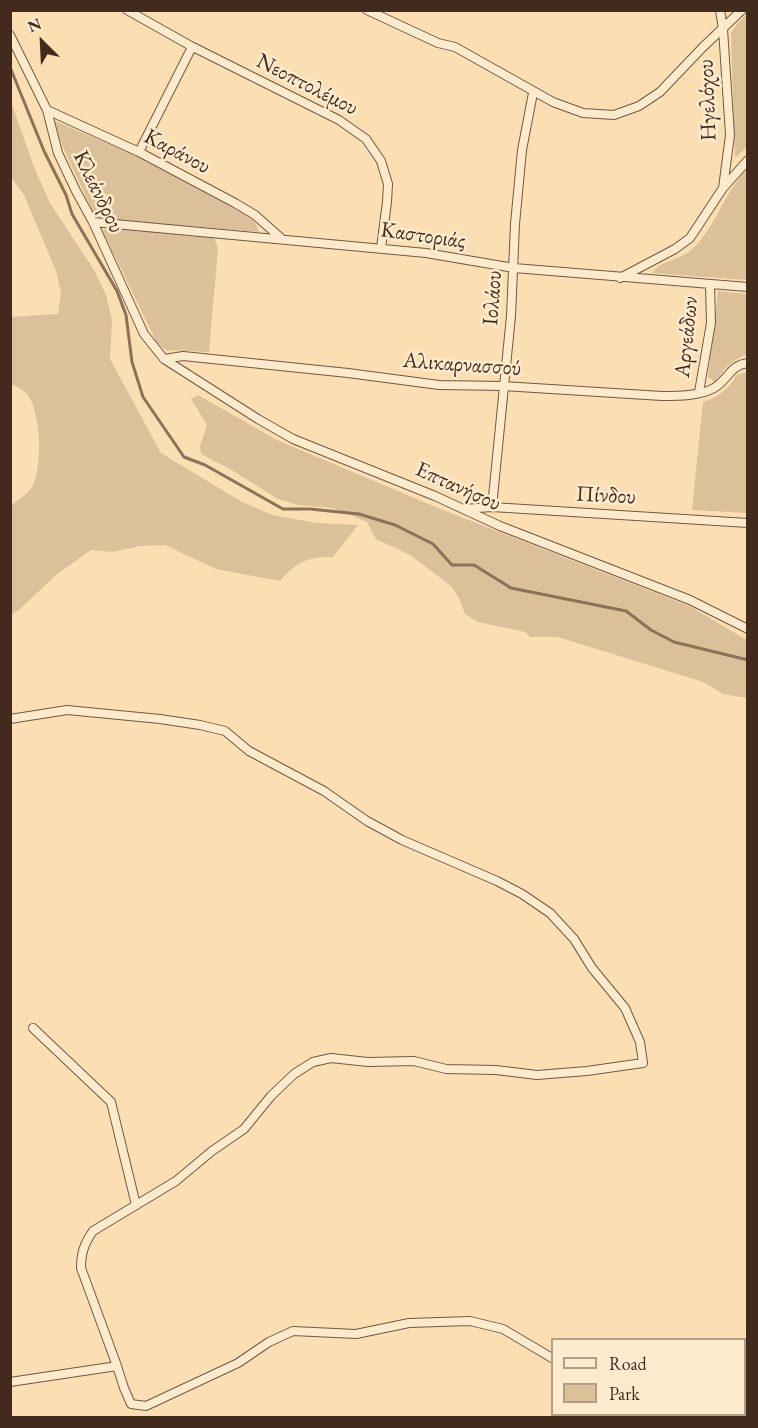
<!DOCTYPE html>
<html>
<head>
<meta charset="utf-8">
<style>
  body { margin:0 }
  #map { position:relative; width:758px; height:1428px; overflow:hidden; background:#fbdfb2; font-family:"EB Garamond",serif }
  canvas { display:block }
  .frame { position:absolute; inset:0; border:12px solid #422b1d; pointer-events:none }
  .legend { position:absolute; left:551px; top:1338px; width:195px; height:78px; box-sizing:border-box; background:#fceacd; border:2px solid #b29e87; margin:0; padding:8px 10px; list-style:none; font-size:18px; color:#422b1d }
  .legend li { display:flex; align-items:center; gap:12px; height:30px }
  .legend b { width:30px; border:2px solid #b29e87 }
  .north { position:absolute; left:12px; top:12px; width:60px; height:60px; -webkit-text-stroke:4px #fceacd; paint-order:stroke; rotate:336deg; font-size:16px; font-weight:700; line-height:24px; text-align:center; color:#422b1d }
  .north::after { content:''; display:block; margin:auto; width:21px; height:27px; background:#422b1d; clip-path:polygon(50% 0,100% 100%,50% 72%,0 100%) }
</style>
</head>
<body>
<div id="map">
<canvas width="758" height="1428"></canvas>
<div class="frame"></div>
<ul class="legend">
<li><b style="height:8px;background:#fceacd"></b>Road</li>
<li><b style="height:16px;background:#dcc099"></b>Park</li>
</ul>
<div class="north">N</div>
</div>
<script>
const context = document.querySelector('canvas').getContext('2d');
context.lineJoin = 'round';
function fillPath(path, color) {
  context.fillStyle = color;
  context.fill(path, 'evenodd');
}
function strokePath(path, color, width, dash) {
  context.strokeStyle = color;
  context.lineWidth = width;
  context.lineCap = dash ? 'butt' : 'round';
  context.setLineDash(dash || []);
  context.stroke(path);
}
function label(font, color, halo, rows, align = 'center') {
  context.font = font + ' "EB Garamond",serif';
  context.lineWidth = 5;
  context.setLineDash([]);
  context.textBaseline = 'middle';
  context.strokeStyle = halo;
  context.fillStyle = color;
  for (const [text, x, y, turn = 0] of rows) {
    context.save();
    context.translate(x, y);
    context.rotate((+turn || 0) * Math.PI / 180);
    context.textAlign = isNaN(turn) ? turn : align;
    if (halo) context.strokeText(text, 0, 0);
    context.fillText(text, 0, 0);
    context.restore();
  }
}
fillPath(new Path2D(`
  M 747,14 L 747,147 L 735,158 L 731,33 L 737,24 Z
  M 11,102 L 34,167 L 50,203 L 94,270 L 106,295 L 112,320 L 110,359 L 161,453 L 242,502 L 273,515 L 317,523 L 358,525 L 333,557 C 310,556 295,562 280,581 L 216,569 L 165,545 L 140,546 L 113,552 L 91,550 L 56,575 L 19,610 L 11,615 L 11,506 C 17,500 28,494 32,487 C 43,468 41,411 27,394 C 23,390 16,386 11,384 L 11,317 L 58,314 L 61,292 L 56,271 L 24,195 L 11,177 Z
  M 55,121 L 132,154 L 243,213 L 255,222 L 259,232 L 96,218 L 61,143 Z
  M 747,169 L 747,280 L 652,273 C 661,260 680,260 691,250 C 716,228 724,192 747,169 Z
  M 113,228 L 214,238 L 218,248 L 209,352 L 166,350 L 157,343 L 102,230 Z
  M 718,291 L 747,294 L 747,356 L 744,355 C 731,362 723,369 715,382 L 708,377 Z
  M 747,372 L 747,513 L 692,510 L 703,402 C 718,397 730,389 736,375 Z
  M 198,395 L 277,440 L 438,508 L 689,606 L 747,640 L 747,698 L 723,694 L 703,682 L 558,637 L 530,637 L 525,632 L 478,622 L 465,614 L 459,598 L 451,586 L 410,555 L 376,539 L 367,522 L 333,508 L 298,505 L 278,499 L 235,472 L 201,454 L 200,446 L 207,425 L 191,399 Z`), '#dcc099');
strokePath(new Path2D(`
  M 10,67 L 44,151 L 66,195 L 72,214 L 117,291 L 126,315 L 132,362 L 143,397 L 184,457 L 205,465 L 283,509 L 310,509 L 359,514 L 395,525 L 433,544 L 452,565 L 474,565 L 511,588 L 626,611 L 651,630 L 674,642 L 748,660`), '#8b7258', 3);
const street = new Path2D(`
  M 127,10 L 191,46 L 339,120 L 366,139 L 381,161 L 388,184 L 387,202 L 381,248
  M 367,10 L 438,43 L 455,47 L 553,102 L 583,113 L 614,115 L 639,106 L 660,92 L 703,47 L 742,10
  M 720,10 L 723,29 L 730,135 L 723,188
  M 10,35 L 47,110 L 58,153 L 76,191 L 93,222 L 144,334 L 164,359 L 258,419 L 293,439 L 435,496 L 500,526 L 690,600 L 748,629
  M 47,110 L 139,152 L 235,203 L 255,215 L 282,239
  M 139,152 L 192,47
  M 93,222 L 426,253 L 514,268 L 748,287
  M 620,278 L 675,249 L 690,238 L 723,188 L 748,160
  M 164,359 L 183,356 L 348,373 L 439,385 L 503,386 L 662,396 C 678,396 700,396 714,388 C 728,380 730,365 748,363
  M 699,392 L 711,323 L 710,285
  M 492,507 L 511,316 L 515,224 L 522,150 L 533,93
  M 463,509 L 492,507 L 748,523
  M 10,719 L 67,710 L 160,719 L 200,725 L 225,731 L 249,751 L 324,791 L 367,821 L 402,840 L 497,881 L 522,894 L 550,913 L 574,939 L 592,968 L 625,1008 L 640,1042 L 643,1063 L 587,1071 L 537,1075 L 496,1070 L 446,1069 L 414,1061 L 368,1062 L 331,1058 L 313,1062 L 294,1074 L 271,1096 L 244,1129 L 212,1151 L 176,1181 L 93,1231 C 84,1244 81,1253 81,1268 L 117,1366 L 10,1382
  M 33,1028 L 111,1102 L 136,1205
  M 117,1366 L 124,1388 L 131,1404 L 146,1406 L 238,1363 L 269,1342 L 293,1331 L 356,1334 L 409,1323 L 470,1321 L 503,1329 L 552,1358
  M 597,1414 L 598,1418`);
strokePath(street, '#705842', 10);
strokePath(street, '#fceacd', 8);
label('22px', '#422b1d', '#fceacd', [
  ["Νεοπτολέμου",307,85,27],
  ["Ηγελόχου",708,100,-92],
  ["Καράνου",177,152,28],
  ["Κλεάνδρου",98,192,64],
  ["Καστοριάς",423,236,8],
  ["Ιολάου",493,298,-86],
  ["Αργεάδων",687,337,-84],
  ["Αλικαρνασσού",462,365,4],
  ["Επτανήσου",458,487,24],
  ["Πίνδου",606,496,3]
]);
</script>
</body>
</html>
